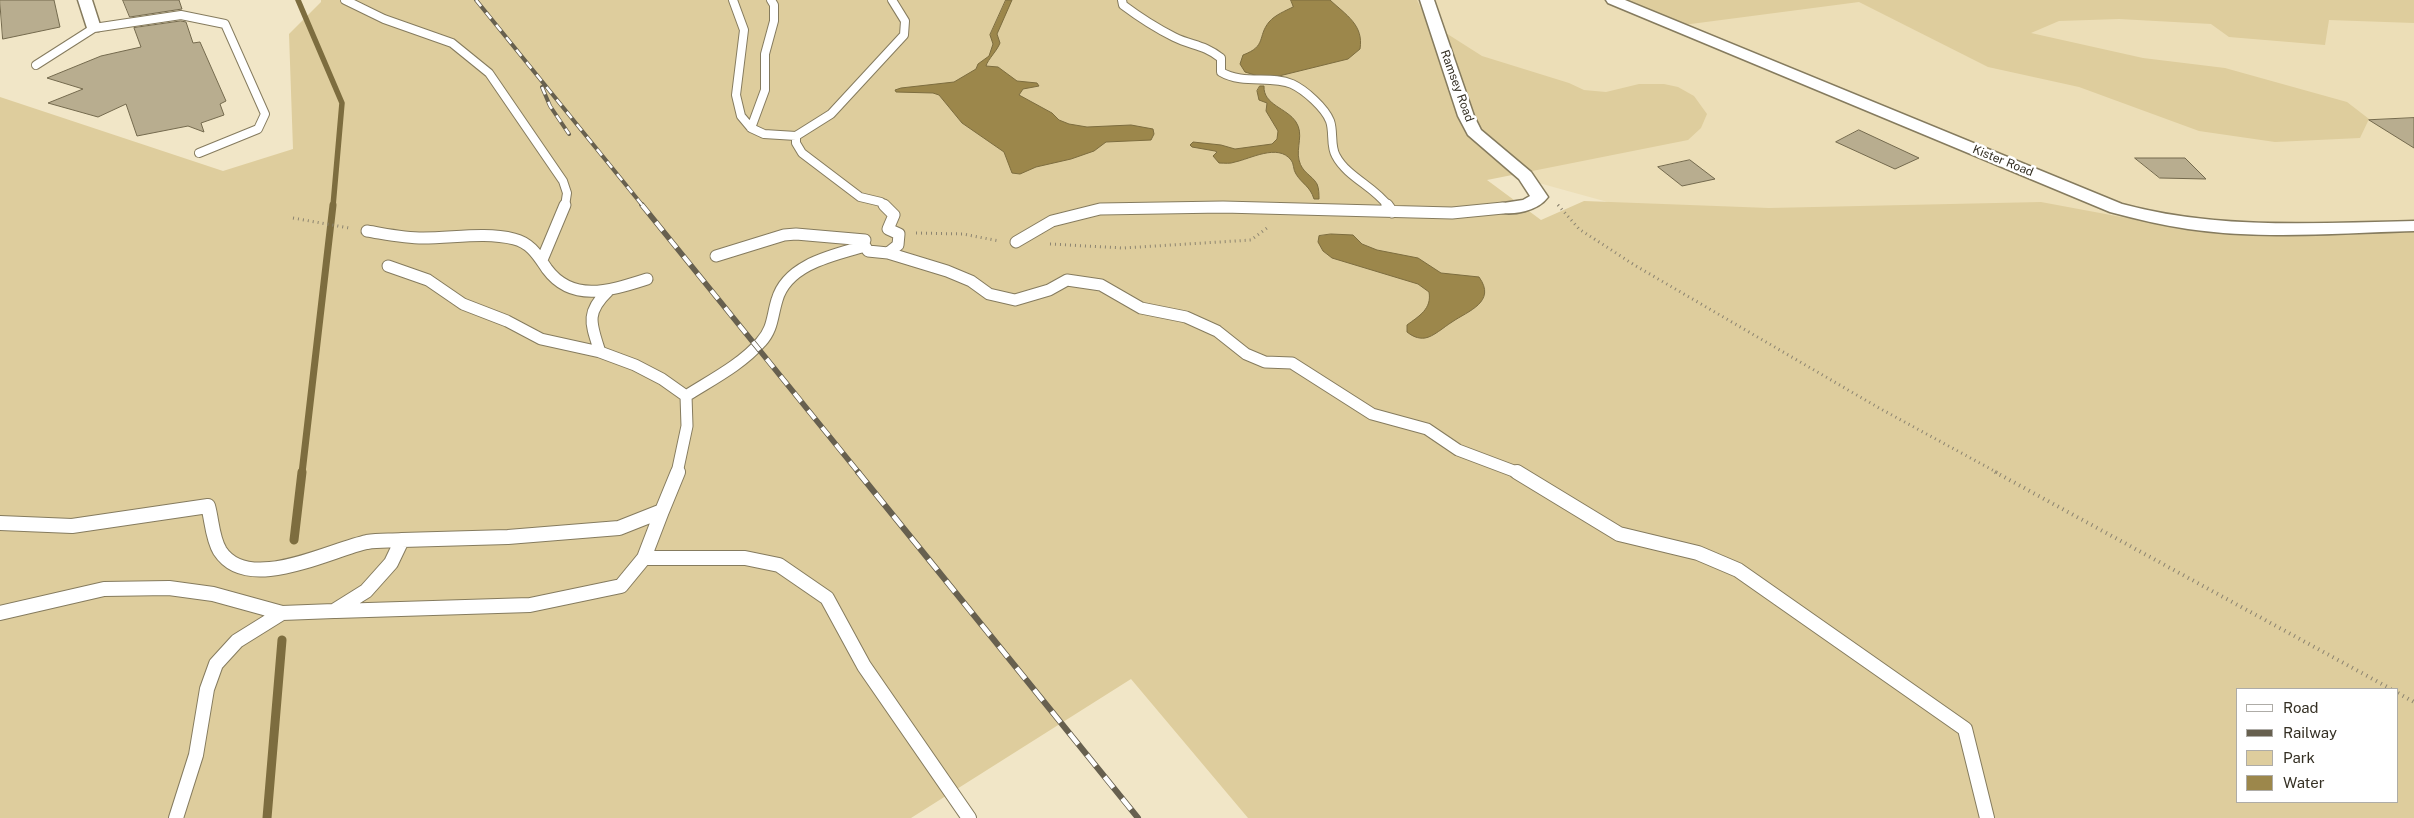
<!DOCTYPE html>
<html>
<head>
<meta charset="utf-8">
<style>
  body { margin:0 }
  #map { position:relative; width:2414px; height:818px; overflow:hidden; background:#f1e6c7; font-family:"Public Sans",sans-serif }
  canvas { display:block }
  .legend { position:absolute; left:2236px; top:688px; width:162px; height:115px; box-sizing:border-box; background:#fff; border:1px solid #aeaca7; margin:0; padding:6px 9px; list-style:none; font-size:15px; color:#353024 }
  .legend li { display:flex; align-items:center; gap:10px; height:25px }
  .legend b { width:25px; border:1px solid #aeaca7 }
</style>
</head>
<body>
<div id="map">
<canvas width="2414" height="818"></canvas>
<ul class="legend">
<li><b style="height:6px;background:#fff"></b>Road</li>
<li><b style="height:6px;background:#67604f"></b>Railway</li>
<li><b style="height:14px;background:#decd9d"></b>Park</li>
<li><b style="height:14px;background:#9c874b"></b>Water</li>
</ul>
</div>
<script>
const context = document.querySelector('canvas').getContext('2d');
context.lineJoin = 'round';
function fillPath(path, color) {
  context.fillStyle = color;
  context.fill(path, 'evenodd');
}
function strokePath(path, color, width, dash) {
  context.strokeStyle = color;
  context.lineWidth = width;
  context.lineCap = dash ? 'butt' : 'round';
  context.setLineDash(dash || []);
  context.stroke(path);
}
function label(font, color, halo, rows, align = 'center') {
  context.font = font + ' "Public Sans",sans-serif';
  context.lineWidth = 5;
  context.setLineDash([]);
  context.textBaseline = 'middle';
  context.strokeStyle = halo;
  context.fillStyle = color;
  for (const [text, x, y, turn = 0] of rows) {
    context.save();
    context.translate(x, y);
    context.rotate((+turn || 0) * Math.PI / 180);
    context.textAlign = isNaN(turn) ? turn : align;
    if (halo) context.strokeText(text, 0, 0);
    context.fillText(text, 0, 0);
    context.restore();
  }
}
fillPath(new Path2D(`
  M 1414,0 L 2414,0 L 2414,253 L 1687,224 L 1463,162 Z`), '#ecdeb7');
fillPath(new Path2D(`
  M 321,0 L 1417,0 L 1427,21 L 1482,56 L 1569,83 L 1584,90 L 1606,92 L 1639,84 L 1664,84 L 1678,87 L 1694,96 L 1707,114 L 1701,128 L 1688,140 L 1487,180 L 1541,220 L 1584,201 L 1769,208 L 2041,202 L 2143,221 L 2414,225 L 2414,818 L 1248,818 L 1131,679 L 911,818 L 0,818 L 0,97 L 223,171 L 293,149 L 289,34 L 321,2 ZM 2238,689 L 2398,689 L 2398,802 L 2238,802 Z
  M 1623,0 L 2414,0 L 2414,23 L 2329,20 L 2325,45 L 2229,37 L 2211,24 L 2119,19 L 2059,21 L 2031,33 L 2143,58 L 2225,68 L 2347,102 L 2369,119 L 2360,138 L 2275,142 L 2199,131 L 2079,87 L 1988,67 L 1859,2 L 1683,25 Z`), '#decd9d');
const water = new Path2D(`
  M 1006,0 L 1012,0 L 997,34 L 1000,43 C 997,51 988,59 986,66 L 998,67 L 1017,81 L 1037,83 L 1039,86 L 1023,89 L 1019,95 L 1052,113 L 1059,120 L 1069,124 L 1087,127 L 1131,125 L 1153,129 L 1154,134 L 1151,140 L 1106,142 L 1094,151 L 1071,159 L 1036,167 L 1020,174 L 1012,173 L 1004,152 L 962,123 L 939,95 L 933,93 L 896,92 L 895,90 L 901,88 L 954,82 L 976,69 L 978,64 L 989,56 L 993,44 L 990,35 Z
  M 1291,0 L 1330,0 C 1346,15 1364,25 1360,49 L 1348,59 L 1279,76 L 1258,76 L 1245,72 L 1240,64 L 1243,55 C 1267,46 1257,37 1269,22 C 1275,15 1285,11 1293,7 Z
  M 1260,86 L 1264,86 C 1263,105 1287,108 1296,122 C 1304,134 1296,147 1299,160 C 1302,173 1312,175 1317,184 C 1319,188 1319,195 1319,199 L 1314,199 C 1310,186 1302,184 1296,174 C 1293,170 1294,163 1291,160 C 1278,143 1250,159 1235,162 C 1230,164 1225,163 1219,163 L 1213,156 L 1217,152 L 1215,151 L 1192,147 L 1190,145 L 1193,142 L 1221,145 L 1235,149 L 1272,144 L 1277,139 L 1278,131 L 1266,111 L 1267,103 L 1259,100 L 1257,91 Z
  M 1331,234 L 1353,235 L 1362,244 L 1377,250 L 1418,258 L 1441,273 L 1479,277 C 1497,302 1468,311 1452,322 C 1444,327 1433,337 1425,338 C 1418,339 1412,336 1407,332 L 1407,325 C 1419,316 1432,309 1429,292 L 1418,284 L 1332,258 L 1323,251 L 1318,242 L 1319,236 Z`);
fillPath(water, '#9c874b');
strokePath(water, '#7d6d3f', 1);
strokePath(new Path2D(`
  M 298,0 L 342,103 L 333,206`), '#7d6d3f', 5.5);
strokePath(new Path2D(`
  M 302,473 L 333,205`), '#7d6d3f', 7);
strokePath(new Path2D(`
  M 294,540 L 302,472
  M 267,818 L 282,640`), '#7d6d3f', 9);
const building = new Path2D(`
  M 0,0 L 54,0 L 60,27 L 3,39 Z
  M 123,0 L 179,0 L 182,9 L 130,17 Z
  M 181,21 L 186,22 L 193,43 L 200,42 L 226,101 L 220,104 L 224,115 L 201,123 L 204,132 L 188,126 L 137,136 L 126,104 L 98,117 L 48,103 L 83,89 L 47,78 L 101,56 L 141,47 L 134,28 Z
  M 2414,118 L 2414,148 L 2369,120 Z
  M 1859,130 L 1919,158 L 1895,169 L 1836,142 Z
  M 2135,158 L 2185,158 L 2206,179 L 2160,178 Z
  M 1690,160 L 1715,179 L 1682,186 L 1658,167 Z`);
fillPath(building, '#b8ad8f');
strokePath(building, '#746a4e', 1);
const laneFar2 = new Path2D(`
  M 345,0 L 384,19 L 452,43 L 489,73 L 563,181 L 567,193 L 565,206
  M 733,0 L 744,30 L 736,95 L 741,116 L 751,128 L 764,134 L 796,136 L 796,143 L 802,153 L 860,197 L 881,202 L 885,206
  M 1122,0 L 1123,5 C 1139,17 1156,28 1174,37 C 1192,46 1203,44 1221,58 L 1221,72 C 1243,85 1271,75 1292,84 C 1305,90 1325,108 1330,121 C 1334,132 1330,146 1336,156 C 1347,177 1375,187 1388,206
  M 36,65 L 94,28 L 181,15 L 225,24 L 265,114 L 258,129 L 199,153
  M 751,128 L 765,90 L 765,54 L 774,21 L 774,5 L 771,0
  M 796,136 L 831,114 L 904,35 L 905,21 L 892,0`);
const laneFar1 = new Path2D(`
  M 884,205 L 894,215 L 888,229 L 899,234 L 898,245 L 888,253
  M 1387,205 L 1392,212
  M 367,231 C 386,234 404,238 423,238 C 454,238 485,232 514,239 C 531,243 538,256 547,269 C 573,304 612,290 647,279
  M 1016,242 L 1052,221 L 1100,209 L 1223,207 L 1452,213 L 1503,208
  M 716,256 L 784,235 L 796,234 L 865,240
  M 542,260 L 565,205
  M 388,266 L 428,280 L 463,304 L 507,321 L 541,339 L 600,352 L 635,365 L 662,379 L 686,396 L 687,426 L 677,473
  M 600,352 C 591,324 585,313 608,291
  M 686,396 C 711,380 741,365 761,342 C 773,329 772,316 777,300 C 787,264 834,255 865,246 L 868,251 L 888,253 L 947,271 L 971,281 L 989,294 L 1015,300 L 1049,290 L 1067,280 L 1101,285 L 1141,308 L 1186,317 L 1217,331 L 1246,354 L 1265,362 L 1292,363 L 1372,414 L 1427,429 L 1458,450 L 1519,473`);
const lane = new Path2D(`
  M 1517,472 L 1619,534 L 1698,553 L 1738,570 L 1965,729 L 1987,818
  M 662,511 L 678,472
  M 0,523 L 72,526 L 208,506 C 212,520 212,538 220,551 C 248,594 329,550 367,542 C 379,540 391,541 402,540 L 391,563 L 366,591 L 334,611 L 282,613 L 213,594 L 169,588 L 104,589 L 0,613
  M 402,540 L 508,537 L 619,528 L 662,511 L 644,558 L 745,558 L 779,565 L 827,598 L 864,666 L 969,818
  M 336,611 L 530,605 L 621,586 L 644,558
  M 176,818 L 196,755 L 207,689 L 216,664 L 237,641 L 282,613`);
const street = new Path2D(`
  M 78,0 L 92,0 L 101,28 L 99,31 L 89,31 L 87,28 Z
  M 1420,0 L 1434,0 L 1474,116 L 1481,130 L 1531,172 L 1548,197 C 1538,211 1513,216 1497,212 L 1494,208 L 1497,204 L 1523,200 L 1530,196 L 1519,179 L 1468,135 L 1458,116 Z
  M 1606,0 L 1625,0 L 2122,204 C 2218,230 2316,223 2414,221 L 2414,231 C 2339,233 2263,240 2188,229 C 2162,225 2136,219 2110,212 L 1608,3 Z`);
strokePath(laneFar2, '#857b5e', 10);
strokePath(laneFar1, '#857b5e', 13);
strokePath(lane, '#857b5e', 16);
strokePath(street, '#857b5e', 3);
strokePath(new Path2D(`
  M 1558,205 L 1559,206`), '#8c8470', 2.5, [0.5, 2.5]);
strokePath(new Path2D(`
  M 1558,205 L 1579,229 L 1636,266 L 1879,408 L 1998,473
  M 293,218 L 349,228
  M 916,233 L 963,234 L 999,241
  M 1050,244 L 1123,248 L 1251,240 L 1267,228`), '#8c8470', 3, [1, 4]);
strokePath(new Path2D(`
  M 1995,472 L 2391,689
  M 2398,693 L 2414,702`), '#8c8470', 4, [1, 4.5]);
strokePath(laneFar2, '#fff', 8);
strokePath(laneFar1, '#fff', 11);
strokePath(lane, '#fff', 14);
fillPath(street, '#fff');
const railFar2 = new Path2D(`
  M 476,0 L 643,206
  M 542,87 L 550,106 L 569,134`);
const railFar1 = new Path2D(`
  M 642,205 L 859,473`);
const rail = new Path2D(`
  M 858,472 L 1138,818`);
strokePath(railFar2, '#67604f', 4);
strokePath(railFar1, '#67604f', 5.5);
strokePath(rail, '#67604f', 6);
strokePath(railFar2, '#fff', 2.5, [8]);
strokePath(railFar1, '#fff', 4, [11]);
strokePath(rail, '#fff', 4.5, [14]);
label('12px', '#353024', '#fff', [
  ["Ramsey Road",1457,86,70],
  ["Kister Road",2003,161,22]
]);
</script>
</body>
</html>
